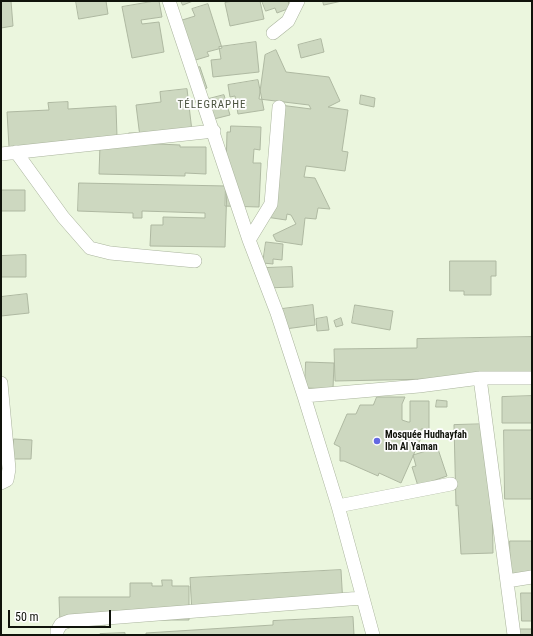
<!DOCTYPE html>
<html>
<head>
<meta charset="utf-8">
<style>
  body { margin:0 }
  #map { position:relative; width:533px; height:636px; overflow:hidden; background:#ebf6de; font-family:"Roboto Condensed",sans-serif }
  canvas { display:block }
  .frame { position:absolute; inset:0; border:2px solid #10130b; pointer-events:none }
  .scale { position:absolute; left:8px; top:610px; width:103px; height:18px; box-sizing:border-box; border:2px solid #10130b; border-top:0; padding-left:5px; font-size:12px; line-height:14px; white-space:nowrap; color:#10130b; -webkit-text-stroke:3px #fefefe; paint-order:stroke }
</style>
</head>
<body>
<div id="map">
<canvas width="533" height="636"></canvas>
<div class="frame"></div>
<div class="scale">50 m</div>
</div>
<script>
const context = document.querySelector('canvas').getContext('2d');
context.lineJoin = 'round';
function fillPath(path, color) {
  context.fillStyle = color;
  context.fill(path, 'evenodd');
}
function strokePath(path, color, width, dash) {
  context.strokeStyle = color;
  context.lineWidth = width;
  context.lineCap = dash ? 'butt' : 'round';
  context.setLineDash(dash || []);
  context.stroke(path);
}
function label(font, color, halo, rows, align = 'center') {
  context.font = font + ' "Roboto Condensed",sans-serif';
  context.lineWidth = 3.5;
  context.setLineDash([]);
  context.textBaseline = 'middle';
  context.strokeStyle = halo;
  context.fillStyle = color;
  for (const [text, x, y, turn = 0] of rows) {
    context.save();
    context.translate(x, y);
    context.rotate((+turn || 0) * Math.PI / 180);
    context.textAlign = isNaN(turn) ? turn : align;
    if (halo) context.strokeText(text, 0, 0);
    context.fillText(text, 0, 0);
    context.restore();
  }
}
const building = new Path2D(`
  M 1,1 L 11,1 L 13,26 L 1,28 Z
  M 76,1 L 106,1 L 108,14 L 79,19 Z
  M 155,1 L 159,1 L 162,17 L 141,20 L 142,24 L 159,22 L 164,52 L 132,58 L 122,7 Z
  M 181,1 L 193,1 L 183,5 Z
  M 233,1 L 260,1 L 264,19 L 230,26 L 225,3 Z
  M 262,1 L 288,1 L 290,8 L 277,13 L 275,8 L 266,11 Z
  M 323,1 L 342,1 L 324,5 Z
  M 208,4 L 222,48 L 207,52 L 209,56 L 189,62 L 176,22 L 195,16 L 192,9 Z
  M 321,39 L 324,52 L 301,58 L 298,45 Z
  M 256,42 L 259,72 L 213,77 L 211,60 L 221,59 L 219,47 Z
  M 276,50 L 286,72 L 329,77 L 340,101 L 328,107 L 348,110 L 342,151 L 348,152 L 345,171 L 306,166 L 304,177 L 315,178 L 330,209 L 318,208 L 316,219 L 305,218 L 302,245 L 276,241 L 273,235 L 296,224 L 291,215 L 287,214 L 286,220 L 266,217 L 280,105 L 311,109 L 309,105 L 259,99 L 265,55 Z
  M 200,67 L 207,88 L 196,92 L 189,70 Z
  M 258,80 L 264,110 L 238,114 L 235,96 L 230,97 L 228,85 Z
  M 187,89 L 192,131 L 140,137 L 136,105 L 161,102 L 160,92 Z
  M 224,95 L 230,115 L 206,121 L 201,101 Z
  M 361,95 L 375,98 L 374,107 L 360,104 Z
  M 68,102 L 68,109 L 116,106 L 117,137 L 61,141 L 62,145 L 9,147 L 7,112 L 49,110 L 48,103 Z
  M 231,126 L 261,127 L 260,150 L 254,149 L 253,163 L 261,163 L 259,207 L 225,206 L 227,132 L 230,132 Z
  M 129,133 L 138,133 L 138,143 L 180,145 L 180,147 L 206,147 L 206,174 L 185,173 L 185,176 L 99,174 L 100,145 L 128,146 Z
  M 79,183 L 227,186 L 225,247 L 150,246 L 151,225 L 163,225 L 163,217 L 205,218 L 205,213 L 142,211 L 142,218 L 133,218 L 133,213 L 78,211 Z
  M 1,190 L 25,190 L 25,211 L 1,211 Z
  M 266,242 L 283,244 L 282,260 L 273,259 L 273,264 L 263,263 Z
  M 26,255 L 26,277 L 1,277 L 1,256 Z
  M 450,261 L 496,261 L 496,276 L 491,276 L 491,295 L 464,295 L 464,291 L 450,291 Z
  M 292,267 L 293,287 L 266,288 L 265,268 Z
  M 27,294 L 29,313 L 1,316 L 1,297 Z
  M 313,305 L 315,325 L 285,329 L 282,309 Z
  M 355,305 L 393,311 L 390,330 L 352,323 Z
  M 327,317 L 329,330 L 317,331 L 316,319 Z
  M 341,318 L 343,325 L 336,327 L 334,321 Z
  M 532,337 L 532,377 L 335,381 L 334,349 L 417,348 L 417,339 Z
  M 306,362 L 334,363 L 333,389 L 305,388 Z
  M 532,396 L 532,423 L 502,423 L 502,397 Z
  M 377,397 L 405,397 L 402,404 L 402,420 L 408,422 L 410,422 L 410,401 L 429,401 L 429,429 L 421,429 L 421,438 L 401,483 L 379,473 L 378,476 L 344,461 L 340,461 L 340,447 L 334,444 L 347,414 L 356,414 L 360,405 L 373,405 Z
  M 437,400 L 447,401 L 447,407 L 436,407 Z
  M 491,424 L 493,553 L 461,554 L 458,505 L 456,506 L 454,425 Z
  M 504,430 L 532,430 L 532,499 L 505,499 Z
  M 14,439 L 32,440 L 31,459 L 13,459 Z
  M 436,443 L 447,476 L 418,486 L 412,467 L 416,466 L 413,455 L 426,451 L 425,447 Z
  M 510,541 L 532,541 L 532,575 L 511,576 Z
  M 341,570 L 343,605 L 192,613 L 190,578 Z
  M 162,580 L 172,580 L 172,586 L 189,586 L 189,620 L 125,620 L 105,618 L 105,626 L 60,626 L 59,597 L 130,597 L 130,583 L 152,583 L 152,586 L 162,586 Z
  M 521,593 L 532,593 L 532,621 L 522,621 Z
  M 353,617 L 354,635 L 146,635 L 146,633 L 273,625 L 273,621 Z
  M 517,629 L 532,629 L 532,635 L 517,635 Z
  M 125,633 L 125,635 L 100,635 L 100,634 Z`);
fillPath(building, '#cdd8c0');
strokePath(building, '#aeb8a1', 1);
const minor = new Path2D(`
  M 169,1 L 249,240 L 277,313 L 304,396 L 338,506 L 373,635
  M 273,33 L 288,21 L 298,1
  M 16,152 L 63,217 L 90,248 L 110,253 L 195,261
  M 1,154 L 214,131
  M 249,240 L 271,204 L 279,107
  M 480,378 L 514,635
  M 1,383 L 9,469 L 7,480 L 1,483
  M 304,396 L 419,386 L 480,378 L 532,378
  M 338,506 L 451,484
  M 507,581 L 532,577
  M 57,635 L 57,631 L 61,624 L 69,621 L 362,598`);
strokePath(minor, '#aab49d', 14);
strokePath(minor, '#fff', 13);
for (const [x, y, r, color] of [
  [377,441,4,"#6369e2"]
]) {
  const dot = new Path2D();
  dot.arc(x, y, r, 0, 2 * Math.PI);
  context.fillStyle = color;
  context.fill(dot);
  strokePath(dot, '#fefefe', 1.5);
}
label('bold 10px', '#10130b', '#fefefe', [
  ["Mosquée Hudhayfah",385,435],
  ["Ibn Al Yaman",385,447]
], 'left');
context.letterSpacing = '1px';
label('11px', '#4a533f', '#fefefe', [
  ["TÉLEGRAPHE",212,105]
]);
context.letterSpacing = '0px';
</script>
</body>
</html>
